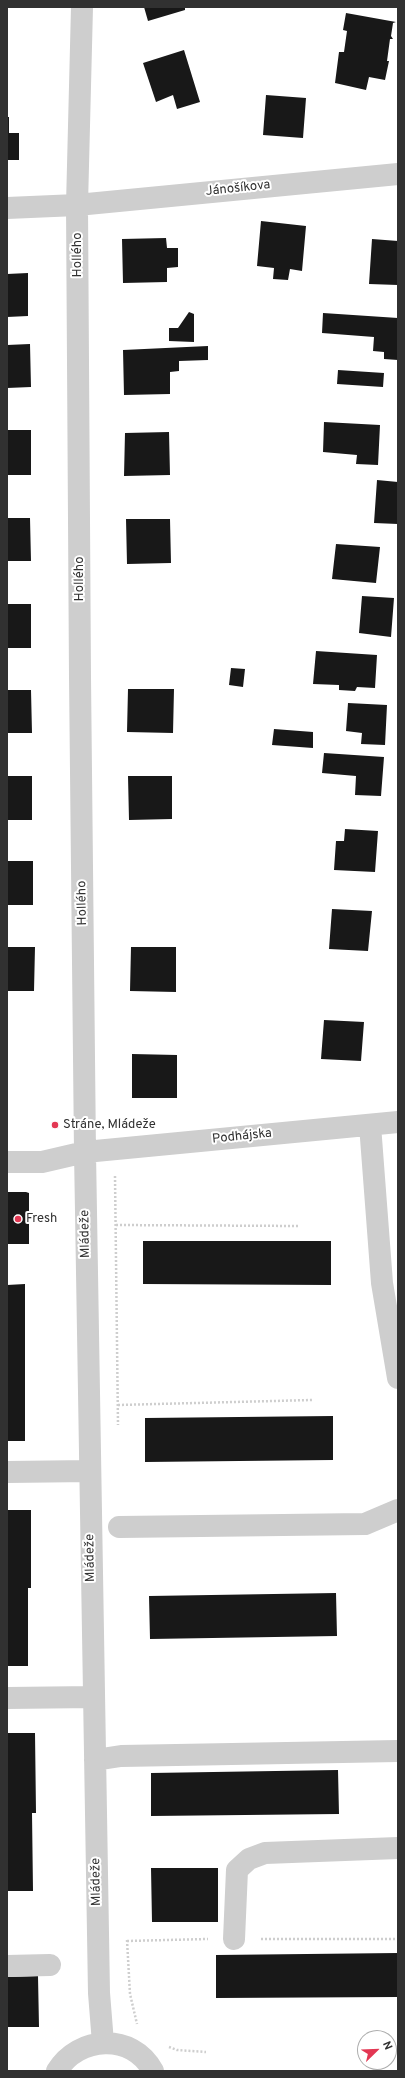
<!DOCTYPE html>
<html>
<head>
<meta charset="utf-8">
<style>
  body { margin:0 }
  #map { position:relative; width:405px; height:2078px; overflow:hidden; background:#fff; font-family:Overpass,sans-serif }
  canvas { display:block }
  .frame { position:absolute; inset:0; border:8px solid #313131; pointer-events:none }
  .north { position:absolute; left:357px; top:2030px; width:40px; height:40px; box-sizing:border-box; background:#fff; border:1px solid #adadad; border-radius:50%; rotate:67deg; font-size:11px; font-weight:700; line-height:16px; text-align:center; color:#313131 }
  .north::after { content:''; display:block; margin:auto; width:14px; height:18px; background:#e33753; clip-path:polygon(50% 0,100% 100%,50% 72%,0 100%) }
</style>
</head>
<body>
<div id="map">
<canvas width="405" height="2078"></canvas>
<div class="frame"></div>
<div class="north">N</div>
</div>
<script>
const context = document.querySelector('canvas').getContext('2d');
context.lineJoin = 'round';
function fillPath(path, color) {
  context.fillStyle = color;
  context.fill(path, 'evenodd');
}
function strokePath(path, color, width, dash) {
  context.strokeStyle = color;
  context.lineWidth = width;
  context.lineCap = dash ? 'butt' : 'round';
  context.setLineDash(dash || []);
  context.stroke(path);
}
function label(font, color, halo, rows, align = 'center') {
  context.font = font + ' Overpass,sans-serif';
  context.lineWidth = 4;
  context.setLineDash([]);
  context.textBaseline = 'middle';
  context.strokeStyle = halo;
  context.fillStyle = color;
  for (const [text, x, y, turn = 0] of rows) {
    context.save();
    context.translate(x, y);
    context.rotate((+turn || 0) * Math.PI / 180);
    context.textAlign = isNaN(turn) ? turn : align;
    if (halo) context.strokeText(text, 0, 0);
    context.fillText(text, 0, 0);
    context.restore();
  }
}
fillPath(new Path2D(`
  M 144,7 L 185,7 L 185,10 L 148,21 Z
  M 346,13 L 396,22 L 393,23 L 391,36 L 393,39 L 390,39 L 387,61 L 389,61 L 385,80 L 369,77 L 366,90 L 335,83 L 339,52 L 344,52 L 347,31 L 343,30 Z
  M 184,50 L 200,102 L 177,109 L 173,95 L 156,102 L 143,63 Z
  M 266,95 L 306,98 L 303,138 L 263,135 Z
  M 7,117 L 9,117 L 9,133 L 19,133 L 19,160 L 7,160 Z
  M 261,221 L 306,226 L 302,271 L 290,269 L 288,280 L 273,279 L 274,268 L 257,266 Z
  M 166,238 L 167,248 L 178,248 L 178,267 L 167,268 L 167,282 L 123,283 L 122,239 Z
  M 372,239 L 398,241 L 398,285 L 369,284 Z
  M 28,273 L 28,316 L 7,317 L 7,274 Z
  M 189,312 L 194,314 L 194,342 L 169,341 L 169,328 L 178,328 Z
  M 323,313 L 398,318 L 398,360 L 384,359 L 384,352 L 373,351 L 374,337 L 322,333 Z
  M 30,344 L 31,387 L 7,388 L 7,345 Z
  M 208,346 L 208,360 L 179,361 L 179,371 L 170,372 L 170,394 L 124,395 L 123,350 Z
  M 338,370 L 384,373 L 383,387 L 337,384 Z
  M 324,422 L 380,425 L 378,465 L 356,464 L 357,455 L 323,452 Z
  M 7,430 L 31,430 L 31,475 L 7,475 Z
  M 169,432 L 170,475 L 124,476 L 125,433 Z
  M 377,480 L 398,482 L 398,524 L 374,523 Z
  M 7,518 L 30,518 L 31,561 L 7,561 Z
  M 126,519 L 170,519 L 171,563 L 127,564 Z
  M 336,544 L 380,547 L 376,583 L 332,579 Z
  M 362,596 L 394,598 L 391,637 L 359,633 Z
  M 7,604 L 31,604 L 31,648 L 7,648 Z
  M 316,651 L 377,655 L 375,688 L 357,687 L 355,691 L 339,690 L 339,685 L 313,684 Z
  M 231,668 L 245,669 L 243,687 L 229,685 Z
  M 128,689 L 174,689 L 173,733 L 127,732 Z
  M 7,690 L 31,690 L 32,733 L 7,733 Z
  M 348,703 L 387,705 L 385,745 L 361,744 L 362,733 L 346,731 Z
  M 274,729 L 313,732 L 313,748 L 272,745 Z
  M 324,753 L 384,757 L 381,796 L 355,795 L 356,776 L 322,773 Z
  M 7,776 L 32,776 L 32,820 L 7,820 Z
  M 128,776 L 172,776 L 172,819 L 129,820 Z
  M 345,829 L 378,831 L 375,872 L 334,870 L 336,841 L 344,841 Z
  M 7,861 L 33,861 L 33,905 L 7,905 Z
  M 332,909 L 372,911 L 368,951 L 329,949 Z
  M 7,947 L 35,947 L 34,991 L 7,991 Z
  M 131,947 L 176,947 L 176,992 L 130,991 Z
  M 324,1020 L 364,1022 L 361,1061 L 321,1059 Z
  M 132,1054 L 177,1055 L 177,1098 L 132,1098 Z
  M 7,1192 L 26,1192 L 29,1193 L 29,1244 L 7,1244 Z
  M 143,1241 L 331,1241 L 331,1285 L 143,1284 Z
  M 25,1284 L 25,1441 L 7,1441 L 7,1285 Z
  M 333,1416 L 333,1460 L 145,1462 L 145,1418 Z
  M 7,1510 L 31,1510 L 31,1588 L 28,1588 L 28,1666 L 7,1666 Z
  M 336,1593 L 337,1636 L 150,1639 L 149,1596 Z
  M 7,1733 L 35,1733 L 36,1813 L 32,1813 L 33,1891 L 7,1891 Z
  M 338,1770 L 339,1814 L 151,1816 L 151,1773 Z
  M 151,1868 L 218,1868 L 218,1922 L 152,1922 Z
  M 398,1953 L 398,1997 L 216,1998 L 216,1955 Z
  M 38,1976 L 39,2027 L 7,2027 L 7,1977 Z`), '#181818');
strokePath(new Path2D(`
  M 115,1176 L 118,1425
  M 116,1225 L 300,1226
  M 118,1405 L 312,1400
  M 261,1939 L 398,1939
  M 127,1940 L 130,1994 L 137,2024
  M 127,1941 L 208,1939
  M 169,2047 L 177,2050 L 206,2052`), '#cecece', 2.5, [2, 2]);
strokePath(new Path2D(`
  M 82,7 L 77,205 L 80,677 L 85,1152 L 99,1993 L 103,2043
  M 7,208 L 77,205 L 398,174
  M 370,1125 L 382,1283 L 398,1378
  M 7,1162 L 42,1162 L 85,1152 L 398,1122
  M 7,1472 L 90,1471
  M 119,1527 L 365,1524 L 398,1510
  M 7,1698 L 94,1697
  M 95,1760 L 121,1756 L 398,1751
  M 234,1939 L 237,1870 L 249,1859 L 265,1853 L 398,1848
  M 7,1966 L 50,1965
  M 57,2071 C 78,2036 132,2032 153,2071`), '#cecece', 22);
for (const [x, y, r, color] of [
  [55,1125,4,"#e33753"],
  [18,1219,4,"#e33753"]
]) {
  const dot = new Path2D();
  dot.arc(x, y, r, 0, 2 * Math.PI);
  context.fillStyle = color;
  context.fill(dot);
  strokePath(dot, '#fff', 1.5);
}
label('13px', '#313131', '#fff', [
  ["Jánošíkova",238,189,-6],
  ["Hollého",78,255,-90],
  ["Hollého",80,579,-90],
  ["Hollého",83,903,-91],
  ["Podhájska",242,1137,-6],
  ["Mládeže",86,1234,-91],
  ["Mládeže",91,1558,-91],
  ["Mládeže",97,1882,-91]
]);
label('13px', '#313131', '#fff', [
  ["Stráne, Mládeže",63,1125],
  ["Fresh",26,1219]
], 'left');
</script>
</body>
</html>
